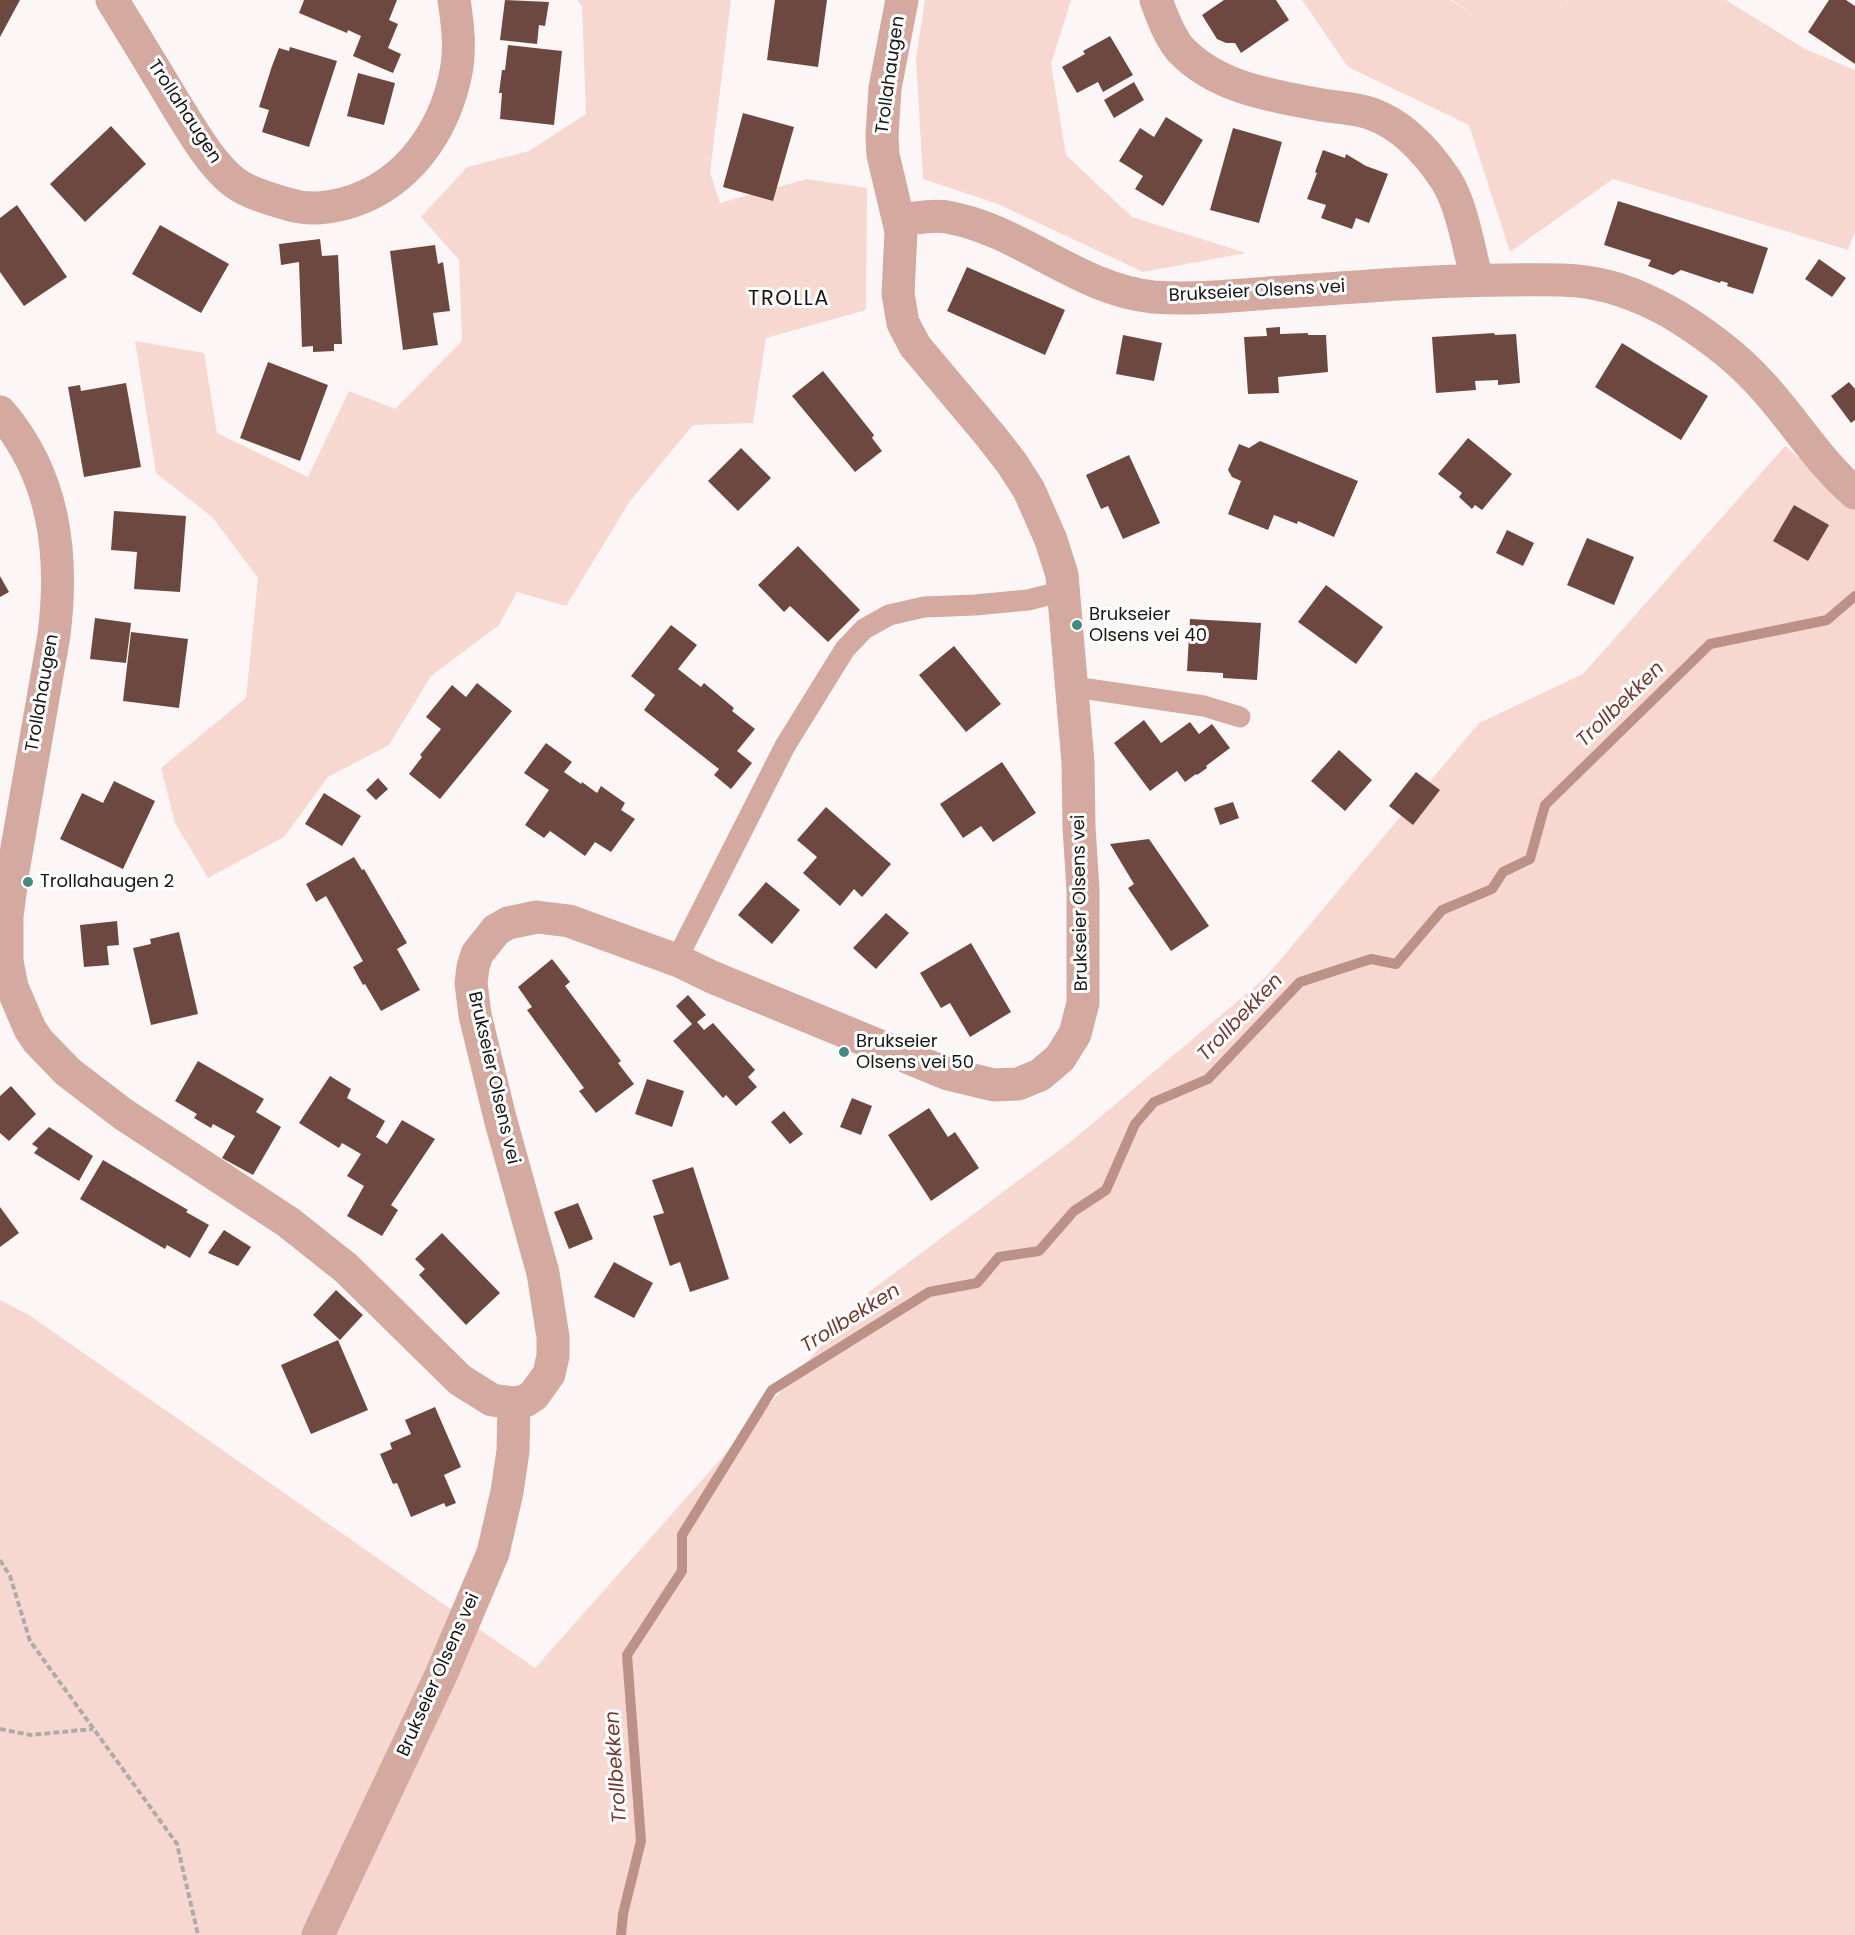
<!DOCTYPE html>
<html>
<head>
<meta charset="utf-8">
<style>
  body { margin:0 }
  canvas { display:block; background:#fcf7f6 }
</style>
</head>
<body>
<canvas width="1855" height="1935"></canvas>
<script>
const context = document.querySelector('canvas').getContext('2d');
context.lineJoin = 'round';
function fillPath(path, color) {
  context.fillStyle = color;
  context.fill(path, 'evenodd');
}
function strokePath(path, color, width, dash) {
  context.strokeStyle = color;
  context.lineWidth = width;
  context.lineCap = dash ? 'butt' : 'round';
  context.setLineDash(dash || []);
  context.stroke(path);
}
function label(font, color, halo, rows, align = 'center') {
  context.font = font + ' Poppins,sans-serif';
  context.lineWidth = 6;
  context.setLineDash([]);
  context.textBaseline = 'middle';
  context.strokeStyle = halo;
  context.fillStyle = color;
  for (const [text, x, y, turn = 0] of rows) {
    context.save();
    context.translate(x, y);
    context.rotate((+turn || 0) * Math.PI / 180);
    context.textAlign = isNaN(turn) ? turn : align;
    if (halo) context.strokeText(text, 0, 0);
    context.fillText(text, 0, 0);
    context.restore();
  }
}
fillPath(new Path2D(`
  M 577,0 L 731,0 L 710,172 L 720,203 L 807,179 L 867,188 L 866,310 L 766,338 L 753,423 L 693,425 L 630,501 L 566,606 L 517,592 L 499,625 L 431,676 L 389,745 L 328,777 L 284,837 L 208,878 L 175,823 L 161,768 L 246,698 L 258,578 L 212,517 L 156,473 L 135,341 L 204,353 L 217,433 L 308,477 L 349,391 L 395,409 L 462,341 L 459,260 L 421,217 L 467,167 L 529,151 L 586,114 L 582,6 Z
  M 925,0 L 1071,0 L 1051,64 L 1066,155 L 1132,217 L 1246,253 L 1143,272 L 998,204 L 923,179 L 916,58 Z
  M 1302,0 L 1450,0 L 1474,15 L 1452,0 L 1567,0 L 1568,2 L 1568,0 L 1726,0 L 1805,49 L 1855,70 L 1855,232 L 1848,250 L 1613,179 L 1510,252 L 1469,125 L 1348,67 Z
  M 1785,446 L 1855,505 L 1855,1935 L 0,1935 L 0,1300 L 29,1315 L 535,1668 L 869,1292 L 1074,1139 L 1265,978 L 1479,723 L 1583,674 Z`), '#f7d8d1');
strokePath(new Path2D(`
  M 621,1935 L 623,1914 L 641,1841 L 627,1655 L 682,1571 L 682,1535 L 772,1390 L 929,1292 L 977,1283 L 999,1257 L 1039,1251 L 1074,1211 L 1106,1190 L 1135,1124 L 1154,1102 L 1208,1079 L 1300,982 L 1371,959 L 1396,964 L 1442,910 L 1492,889 L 1503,872 L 1530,859 L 1545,805 L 1710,644 L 1827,620 L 1855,596`), '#bc9188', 10);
fillPath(new Path2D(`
  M 0,0 L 20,0 L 0,37 Z
  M 304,0 L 397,0 L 389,20 L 398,24 L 388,48 L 401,54 L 393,73 L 353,56 L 361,36 L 348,30 L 347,33 L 299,13 Z
  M 505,0 L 549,2 L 545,26 L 539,25 L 537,44 L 500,40 Z
  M 775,0 L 827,0 L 818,67 L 767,60 Z
  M 1224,0 L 1276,0 L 1289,20 L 1241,53 L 1235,43 L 1226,43 L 1217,39 L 1202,15 Z
  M 1829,0 L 1846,0 L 1855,6 L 1855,64 L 1808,32 Z
  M 1110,36 L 1133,75 L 1103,92 L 1098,82 L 1077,93 L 1062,67 L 1085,54 L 1083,51 Z
  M 508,45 L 562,51 L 554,125 L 500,119 L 502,93 L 499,93 L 502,70 L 505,70 Z
  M 290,47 L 337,61 L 309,147 L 262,132 L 269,110 L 259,107 L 272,66 L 279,48 L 289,51 Z
  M 358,73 L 395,83 L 384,125 L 347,116 Z
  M 1134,82 L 1144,100 L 1114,118 L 1104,100 Z
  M 743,113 L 794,127 L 773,201 L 723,187 Z
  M 1166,117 L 1203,140 L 1163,206 L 1135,189 L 1143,176 L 1119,161 L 1140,128 L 1154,137 Z
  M 111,126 L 146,164 L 85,222 L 50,184 Z
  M 1233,128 L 1282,142 L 1259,223 L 1210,210 Z
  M 1323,150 L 1345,158 L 1346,154 L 1366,166 L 1388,174 L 1369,223 L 1356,218 L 1352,229 L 1321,218 L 1326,205 L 1307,199 L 1317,173 L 1315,172 Z
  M 1618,201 L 1768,248 L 1753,294 L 1727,286 L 1728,283 L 1721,281 L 1720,283 L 1681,270 L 1673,275 L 1648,266 L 1651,260 L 1604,245 Z
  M 17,205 L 67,277 L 24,306 L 0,272 L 0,218 Z
  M 160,225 L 229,264 L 201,313 L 132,274 Z
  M 320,239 L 322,256 L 338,255 L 342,344 L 334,344 L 334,351 L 313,352 L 313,346 L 302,347 L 299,262 L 281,265 L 279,244 Z
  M 435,245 L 438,264 L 443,262 L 450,311 L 433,313 L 438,345 L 403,350 L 390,251 Z
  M 1819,259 L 1846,278 L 1832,297 L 1805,279 Z
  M 967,267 L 1065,310 L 1045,355 L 947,311 Z
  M 1280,327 L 1280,334 L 1308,333 L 1308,335 L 1326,335 L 1328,372 L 1278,377 L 1279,393 L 1248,394 L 1244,337 L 1267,336 L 1266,328 Z
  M 1494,333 L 1495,335 L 1516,334 L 1520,383 L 1498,385 L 1498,380 L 1475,381 L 1476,390 L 1436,393 L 1432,337 Z
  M 1123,335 L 1162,343 L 1154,381 L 1116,374 Z
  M 1622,343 L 1708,396 L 1681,440 L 1595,387 Z
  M 268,362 L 328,385 L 300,461 L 240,438 Z
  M 823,371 L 874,435 L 872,438 L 882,451 L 855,472 L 792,396 Z
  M 1849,382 L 1855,389 L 1855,420 L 1851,423 L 1831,396 Z
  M 126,383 L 141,467 L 84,477 L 68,387 L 80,385 L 81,391 Z
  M 1468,438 L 1512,474 L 1482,510 L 1475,505 L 1472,509 L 1459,497 L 1462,493 L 1438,474 Z
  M 1260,441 L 1358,481 L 1334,537 L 1298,521 L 1297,524 L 1274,515 L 1268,530 L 1228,514 L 1241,481 L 1232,477 L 1228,470 L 1239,444 L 1249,448 Z
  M 741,448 L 771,478 L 738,511 L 708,481 Z
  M 1129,455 L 1160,523 L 1123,539 L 1108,506 L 1101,509 L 1086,475 Z
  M 1794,505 L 1829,525 L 1808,561 L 1773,541 Z
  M 114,511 L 186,516 L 180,592 L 134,589 L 137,552 L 111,550 Z
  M 1507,530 L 1534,543 L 1523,566 L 1496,553 Z
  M 1587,538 L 1634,557 L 1614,605 L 1567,585 Z
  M 798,546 L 860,610 L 828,642 L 790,606 L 784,612 L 758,585 Z
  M 0,576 L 9,592 L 0,597 Z
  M 1326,585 L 1383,627 L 1356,664 L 1298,622 Z
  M 95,618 L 131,623 L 126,663 L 90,659 Z
  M 1190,619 L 1261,623 L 1257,680 L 1223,678 L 1223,673 L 1187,671 Z
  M 671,625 L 697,645 L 678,669 L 701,687 L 704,683 L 734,708 L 732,711 L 755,729 L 737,751 L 752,763 L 731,789 L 714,775 L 719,769 L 644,710 L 655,695 L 631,676 Z
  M 131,632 L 188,639 L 179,708 L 123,701 Z
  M 954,646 L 1001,704 L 966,732 L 919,675 Z
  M 477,683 L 512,711 L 440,799 L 409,774 L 422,757 L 420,755 L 441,729 L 426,717 L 452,685 L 466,697 Z
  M 1144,720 L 1161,743 L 1190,722 L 1199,734 L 1212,724 L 1230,748 L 1206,766 L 1207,768 L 1197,775 L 1196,774 L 1185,782 L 1177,771 L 1150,791 L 1114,743 Z
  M 546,743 L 572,762 L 564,772 L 581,784 L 582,782 L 597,793 L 601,786 L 625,803 L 621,810 L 635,819 L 611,852 L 595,842 L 585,856 L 550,831 L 544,838 L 525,825 L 549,790 L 524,773 Z
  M 1339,750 L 1372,780 L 1345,811 L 1311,781 Z
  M 1002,762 L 1036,813 L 993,842 L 981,826 L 963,838 L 940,804 Z
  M 1416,772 L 1440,790 L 1413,825 L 1389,806 Z
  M 378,778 L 388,789 L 376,800 L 366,790 Z
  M 114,781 L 155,801 L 123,869 L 60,839 L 82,793 L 103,803 Z
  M 324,793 L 361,816 L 342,846 L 305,824 Z
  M 1233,802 L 1239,818 L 1220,825 L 1214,808 Z
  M 826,807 L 891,864 L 862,897 L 854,889 L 840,906 L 803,873 L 817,857 L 797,840 Z
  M 1149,839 L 1209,926 L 1171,951 L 1128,888 L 1134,884 L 1110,844 Z
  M 354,857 L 362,870 L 364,869 L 407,943 L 397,949 L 420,990 L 381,1011 L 365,984 L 363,985 L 353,967 L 363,961 L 326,896 L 316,902 L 306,884 Z
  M 766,882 L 800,910 L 772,944 L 738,915 Z
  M 886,913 L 909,933 L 876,969 L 853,948 Z
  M 117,921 L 119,945 L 107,946 L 109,965 L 84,967 L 80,925 Z
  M 179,932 L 198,1014 L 151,1025 L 133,948 L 151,944 L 150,939 Z
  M 971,943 L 1011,1012 L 970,1037 L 950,1003 L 941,1008 L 920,973 Z
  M 552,959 L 570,982 L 565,986 L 621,1061 L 618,1063 L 634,1084 L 596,1113 L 579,1091 L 584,1088 L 527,1010 L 532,1007 L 518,987 Z
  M 688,995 L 706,1015 L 697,1022 L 704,1030 L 713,1023 L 755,1070 L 748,1077 L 757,1087 L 736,1106 L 726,1095 L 723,1098 L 673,1041 L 692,1024 L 676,1006 Z
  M 198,1061 L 264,1099 L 256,1112 L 281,1127 L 253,1175 L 222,1158 L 235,1136 L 213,1124 L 211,1128 L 194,1118 L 197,1114 L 175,1101 Z
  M 330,1076 L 351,1089 L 347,1098 L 385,1121 L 376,1137 L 387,1144 L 402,1120 L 435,1139 L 391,1205 L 398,1210 L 382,1236 L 347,1216 L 364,1186 L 347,1176 L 361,1154 L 342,1143 L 339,1148 L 299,1123 Z
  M 647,1079 L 684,1091 L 672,1127 L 635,1114 Z
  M 11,1086 L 36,1114 L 9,1141 L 0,1133 L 0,1096 Z
  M 852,1098 L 872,1106 L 861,1135 L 840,1127 Z
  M 929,1108 L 948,1137 L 955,1132 L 979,1168 L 931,1201 L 888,1135 Z
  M 784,1111 L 803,1134 L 790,1144 L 771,1122 Z
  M 49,1127 L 93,1156 L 79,1181 L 34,1153 L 38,1148 L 32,1144 Z
  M 103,1160 L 188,1210 L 186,1212 L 209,1225 L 190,1258 L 167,1245 L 165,1249 L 80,1199 Z
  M 693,1167 L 729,1279 L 690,1292 L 680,1262 L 670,1266 L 653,1216 L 664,1213 L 652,1180 Z
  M 578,1203 L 593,1239 L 569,1249 L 554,1212 Z
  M 0,1207 L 19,1233 L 0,1247 Z
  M 224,1230 L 251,1247 L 238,1266 L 208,1253 Z
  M 442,1233 L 500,1293 L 466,1325 L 419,1275 L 425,1269 L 415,1259 Z
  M 614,1262 L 653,1283 L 634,1318 L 594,1297 Z
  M 336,1290 L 363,1315 L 340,1340 L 313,1315 Z
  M 338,1340 L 368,1410 L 311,1434 L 281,1365 Z
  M 435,1407 L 461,1467 L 444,1475 L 456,1503 L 446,1507 L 444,1503 L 411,1517 L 397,1483 L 393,1484 L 380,1454 L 392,1449 L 390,1443 L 411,1434 L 405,1420 Z`), '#6d4840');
strokePath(new Path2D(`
  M 0,1560 L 10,1576 L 30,1641 L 177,1844 L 198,1935
  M 0,1729 L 31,1735 L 93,1729`), '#afabaa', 4, [6, 3]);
strokePath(new Path2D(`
  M 1073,689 L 1088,689 L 1204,706 L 1240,717
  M 679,961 L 682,949 L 785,746 L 845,649 L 864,629 L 889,615 L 924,607 L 975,605 L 1028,600 L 1064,591`), '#d3a9a0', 21);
strokePath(new Path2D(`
  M 112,0 C 134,35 155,70 176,105 C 192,130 207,158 229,178 C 244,192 268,198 287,204 C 310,211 331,208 353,201 C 408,182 443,132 455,77 C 461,51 458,26 454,0
  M 1156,0 C 1162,16 1169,36 1180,49 C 1216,88 1273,96 1322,105 C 1338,108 1357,108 1372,114 C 1403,125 1428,153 1446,180 C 1462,205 1469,250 1477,280
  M 899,220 C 914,219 932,214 947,217 C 1021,230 1077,289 1153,297 C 1191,300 1231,296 1269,293 C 1348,288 1428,280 1507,280 C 1537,280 1568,278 1597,284 C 1628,290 1662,306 1689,324 C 1713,340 1738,359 1758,381 C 1791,415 1819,463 1855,493
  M 0,412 C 55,476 64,554 54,635 L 13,871 L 7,916 L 7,961 L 12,987 L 30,1029 L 38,1041 L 68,1072 L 123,1114 L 288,1222 L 346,1268 L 460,1380 L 492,1400 L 514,1403 L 525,1401 L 534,1395 L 549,1374 L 553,1356 L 553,1337 L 543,1273 L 500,1118 L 475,1015 L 471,983 L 473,967 L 477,954 L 496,930 L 508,923 L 537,917 L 569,921 L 679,961 L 712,977 L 948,1074 L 994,1085 L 1018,1084 L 1040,1075 L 1060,1058 L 1075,1034 L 1083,1003 L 1083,890 L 1079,827 L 1078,762 L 1062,575 L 1051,540 L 1029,490 L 1011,462 L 989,434 L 915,346 L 903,323 L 898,294 L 901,231 L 883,155 L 882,136 L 885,88 L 902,0
  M 318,1935 L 441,1675 L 493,1553 L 507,1492 L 513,1451 L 514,1403`), '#d3a9a0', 33);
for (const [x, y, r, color] of [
  [1077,625,6,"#458a7f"],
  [28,882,6,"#458a7f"],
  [844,1052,6,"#458a7f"]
]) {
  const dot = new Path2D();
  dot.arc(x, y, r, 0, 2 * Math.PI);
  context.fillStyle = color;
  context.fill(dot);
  strokePath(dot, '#fff', 2);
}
label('18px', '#181716', '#fff', [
  ["Trollahaugen",891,75,-82],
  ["Trollahaugen",184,112,57],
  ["Brukseier Olsens vei",1257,292,-3],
  ["Trollahaugen",43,693,-80],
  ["Brukseier Olsens vei",1081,903,-91],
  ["Brukseier Olsens vei",493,1078,77],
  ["Brukseier Olsens vei",439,1675,-66]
]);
label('18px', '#181716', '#fff', [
  ["Brukseier",1089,615],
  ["Olsens vei 40",1089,636],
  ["Trollahaugen 2",40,882],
  ["Brukseier",856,1042],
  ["Olsens vei 50",856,1063]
], 'left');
label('italic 20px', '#753b30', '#fff', [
  ["Trollbekken",1621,705,-44],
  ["Trollbekken",1241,1018,-46],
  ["Trollbekken",851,1319,-32],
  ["Trollbekken",617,1767,-94]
]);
context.letterSpacing = '1.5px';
label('21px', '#181716', '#fff', [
  ["TROLLA",789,300]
]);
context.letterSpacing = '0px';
</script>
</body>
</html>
